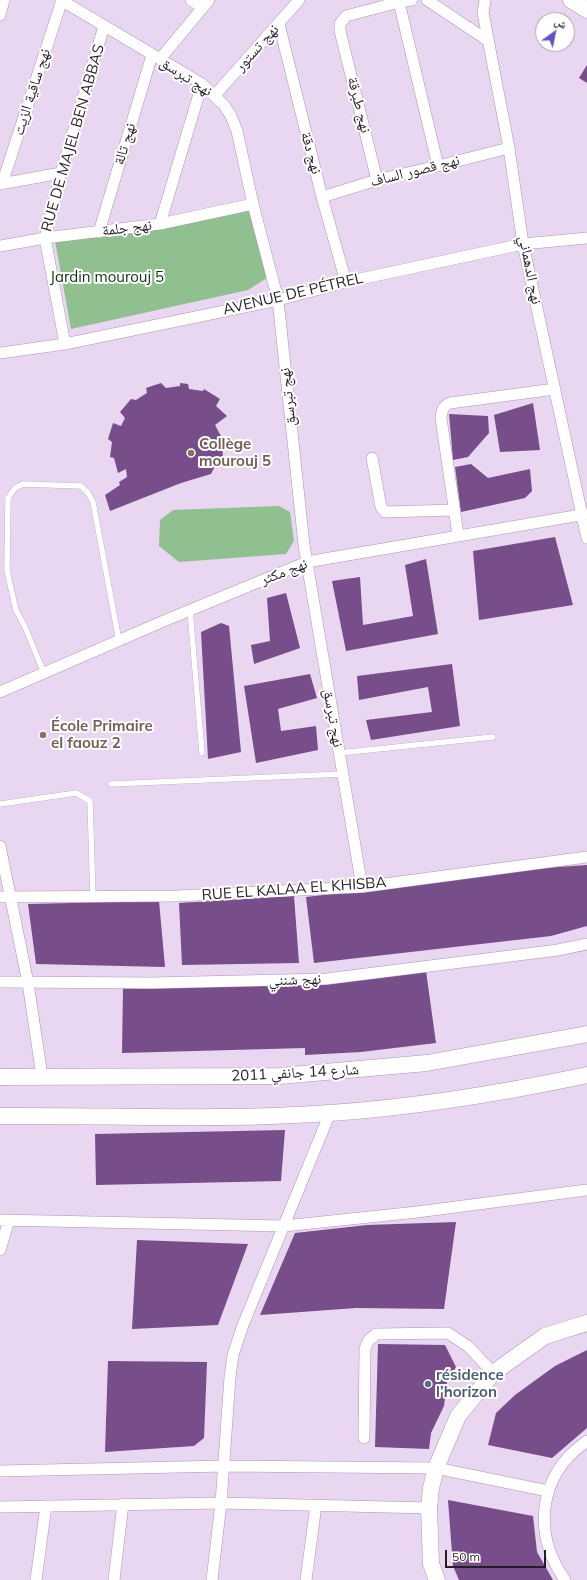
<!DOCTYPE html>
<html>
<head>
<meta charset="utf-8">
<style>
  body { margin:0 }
  #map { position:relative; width:587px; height:1580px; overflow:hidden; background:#e9d6f1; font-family:Mulish,"Noto Naskh Arabic",sans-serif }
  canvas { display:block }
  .north { position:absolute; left:535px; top:12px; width:40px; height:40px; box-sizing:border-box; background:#fff; border:1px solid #a7a5a9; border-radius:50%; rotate:33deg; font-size:11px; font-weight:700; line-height:16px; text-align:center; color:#241e27 }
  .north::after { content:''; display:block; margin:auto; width:14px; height:18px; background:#6350c9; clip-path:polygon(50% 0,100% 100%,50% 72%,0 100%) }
  .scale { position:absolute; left:445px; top:1550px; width:101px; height:18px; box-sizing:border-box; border:2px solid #241e27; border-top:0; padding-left:5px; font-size:12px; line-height:14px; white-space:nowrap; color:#241e27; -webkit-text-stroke:3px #fff; paint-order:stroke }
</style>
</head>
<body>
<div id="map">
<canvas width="587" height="1580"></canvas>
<div class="north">ش</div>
<div class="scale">50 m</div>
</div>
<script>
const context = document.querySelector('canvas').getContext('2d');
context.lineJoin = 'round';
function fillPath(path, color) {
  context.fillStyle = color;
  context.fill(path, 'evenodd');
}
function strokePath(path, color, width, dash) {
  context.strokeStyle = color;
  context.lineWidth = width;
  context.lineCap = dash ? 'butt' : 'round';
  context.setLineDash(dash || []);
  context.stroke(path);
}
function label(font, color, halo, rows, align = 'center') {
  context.font = font + ' Mulish,"Noto Naskh Arabic",sans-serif';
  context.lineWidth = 4;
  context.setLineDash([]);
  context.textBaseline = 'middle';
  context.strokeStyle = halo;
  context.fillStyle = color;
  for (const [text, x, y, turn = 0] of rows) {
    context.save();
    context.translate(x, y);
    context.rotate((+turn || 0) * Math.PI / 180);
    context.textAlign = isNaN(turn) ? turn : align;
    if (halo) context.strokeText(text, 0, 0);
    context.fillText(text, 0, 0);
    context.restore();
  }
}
fillPath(new Path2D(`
  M 253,210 L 270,276 L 248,290 L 71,329 L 55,241 Z
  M 279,506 L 290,512 L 294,541 L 286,554 L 179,562 L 159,546 L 160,520 L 173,510 Z`), '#90c08f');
fillPath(new Path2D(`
  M 587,65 L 587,83 L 579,78 Z
  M 161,383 L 166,388 L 180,386 L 180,383 L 188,384 L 189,389 L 203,391 L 204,389 L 220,399 L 216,406 L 227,416 L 215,425 L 222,438 L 223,460 L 217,462 L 211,474 L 181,483 L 110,511 L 105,495 L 120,485 L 119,482 L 127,477 L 126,469 L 118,473 L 114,458 L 110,457 L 112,442 L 108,439 L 113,423 L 121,426 L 125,418 L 120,412 L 131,399 L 136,400 L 147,393 L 146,388 Z
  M 533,403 L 540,450 L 500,452 L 494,415 Z
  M 449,414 L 488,416 L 489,433 L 468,457 L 453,460 Z
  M 471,464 L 488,478 L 530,469 L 532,491 L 525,498 L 461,512 L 455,467 Z
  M 555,537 L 573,605 L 479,620 L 473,551 Z
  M 426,559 L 438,634 L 346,651 L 332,581 L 360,577 L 363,625 L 413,616 L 405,565 Z
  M 286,593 L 300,648 L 254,664 L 251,645 L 270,641 L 267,598 Z
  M 221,623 L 229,626 L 241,752 L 208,759 L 201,632 Z
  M 452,664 L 460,726 L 371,740 L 366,720 L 432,712 L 428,687 L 359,700 L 357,676 Z
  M 310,674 L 317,698 L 278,709 L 281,731 L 316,726 L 318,750 L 256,763 L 244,686 Z
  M 587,865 L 587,926 L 551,936 L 314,963 L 306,897 L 410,885 L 544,868 Z
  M 294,896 L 299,963 L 182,965 L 179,903 Z
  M 159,901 L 165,967 L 36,964 L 28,904 Z
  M 426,971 L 436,1043 L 361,1052 L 305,1055 L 305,1048 L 122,1053 L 123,988 Z
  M 285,1130 L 281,1181 L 96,1185 L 95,1134 Z
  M 456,1222 L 444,1309 L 356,1308 L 260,1315 L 295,1233 L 367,1225 Z
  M 137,1240 L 248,1244 L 218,1325 L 132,1329 Z
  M 378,1344 L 445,1345 L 456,1367 L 447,1382 L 444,1406 L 431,1433 L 429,1449 L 375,1447 Z
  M 587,1350 L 587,1428 L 552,1458 L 488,1445 L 496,1413 L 515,1395 L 555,1366 Z
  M 108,1361 L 207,1362 L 204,1438 L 194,1446 L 105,1452 Z
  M 448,1500 L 533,1516 L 537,1552 L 553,1580 L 459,1580 L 453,1566 Z`), '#774d8a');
const lane = new Path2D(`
  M 190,610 L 202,753
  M 44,673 L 25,627 L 16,610 L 7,571 L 8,498 L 15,488 L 23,484 L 81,486 L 88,493 L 93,502 L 119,641
  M 339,753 L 493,737
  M 111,784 L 343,774
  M 0,804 L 76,793 L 90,801 L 93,897`);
const street = new Path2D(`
  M 61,0 L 202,84 L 224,105 L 231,116 L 237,131 L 253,204 L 278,300 L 304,545 L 362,887
  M 191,0 L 202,7
  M 427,0 L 487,40
  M 485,0 L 483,13 L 509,148 L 523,244 L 587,538
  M 399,2 L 438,166
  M 0,15 L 4,0
  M 279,24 L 322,197 L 346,282
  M 160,59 L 209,0
  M 215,95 L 299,0
  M 377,180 L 340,31 L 340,24 L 346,16 L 399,2 L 412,0
  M 0,184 L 61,173
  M 2,184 L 62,0
  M 322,197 L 377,180 L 438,166 L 509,148
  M 160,224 L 202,84
  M 99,232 L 152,55
  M 0,246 L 45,238 L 160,224 L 253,204
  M 65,344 L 45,238 L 61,173 L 104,26
  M 0,353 L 65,344 L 278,300 L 346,282 L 523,244 L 587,238
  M 372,458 L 381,507 L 385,512 L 454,510
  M 458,535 L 441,418 C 442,410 443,406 450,403 L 555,389
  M 0,692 L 166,620 L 307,562 L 587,514
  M 0,846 L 28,983 L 42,1076
  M 0,897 L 177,896 L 362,887 L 587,857
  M 0,982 L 152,983 L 326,979 L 558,950 L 587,944
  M 0,1220 L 284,1226 L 417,1212 L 587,1190
  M 0,1250 L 9,1220
  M 364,1438 L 365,1349 L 368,1341 L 376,1334 L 448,1333 L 469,1347 L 493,1373
  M 0,1471 L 224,1466 L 436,1468 L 548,1491
  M 0,1507 L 221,1503 L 429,1508
  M 36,1580 L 46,1506
  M 114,1580 L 123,1504
  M 212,1580 L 221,1503 L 230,1377 L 233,1355 L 243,1325 L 330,1113
  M 306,1580 L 316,1505
  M 565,1580 C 532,1533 538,1475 587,1441`);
const secondary = new Path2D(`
  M 571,0 L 587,10
  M 0,1077 L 280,1076 L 427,1063 L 587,1034
  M 0,1116 C 110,1115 220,1121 330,1113 C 416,1107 502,1093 587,1075
  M 437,1580 L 431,1564 L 429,1508 L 431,1488 L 436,1468 L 458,1416 L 493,1373 L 545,1336 L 587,1323`);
strokePath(lane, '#a998b1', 6);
strokePath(street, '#a998b1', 12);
strokePath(secondary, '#a998b1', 17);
strokePath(lane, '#fff', 5.5);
strokePath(street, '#fff', 11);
strokePath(secondary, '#fff', 16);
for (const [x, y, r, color] of [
  [191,453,4,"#8d6e63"],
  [43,735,4,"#8d6e63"],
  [428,1384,4,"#5c6f8a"]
]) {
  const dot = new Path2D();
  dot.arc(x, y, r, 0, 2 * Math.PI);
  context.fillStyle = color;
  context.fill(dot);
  strokePath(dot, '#fff', 1.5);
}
label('15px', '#241e27', '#fff', [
  ["نهج تستور",257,48,-48],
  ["نهج تبرسق",186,77,33],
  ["نهج ساقية الزيت",32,92,-72],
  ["نهج طبرقة",359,105,76],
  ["RUE DE MAJEL BEN ABBAS",73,138,-74],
  ["نهج تالة",125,144,-73],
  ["نهج دقة",311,153,75],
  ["نهج قصور الساف",415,171,-14],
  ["نهج جلمة",127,228,-7],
  ["نهج الدهماني",530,270,79],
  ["AVENUE DE PÉTREL",293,294,-13],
  ["نهج تبرسق",288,397,-96],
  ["نهج مكثر",284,572,-21],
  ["نهج تبرسق",333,718,80],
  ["RUE EL KALAA EL KHISBA",294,889,-4],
  ["نهج شنني",295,980,-2],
  ["شارع 14 جانفي 2011",295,1073,-3]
]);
label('15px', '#0a350d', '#fff', [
  ["Jardin mourouj 5",107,277]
]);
label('bold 15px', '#785e54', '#fff', [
  ["Collège",199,444],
  ["mourouj 5",199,461],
  ["École Primaire",51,726],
  ["el faouz 2",51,743]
], 'left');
label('bold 15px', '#4e5e75', '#fff', [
  ["résidence",436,1375],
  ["l’horizon",436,1392]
], 'left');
</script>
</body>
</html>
